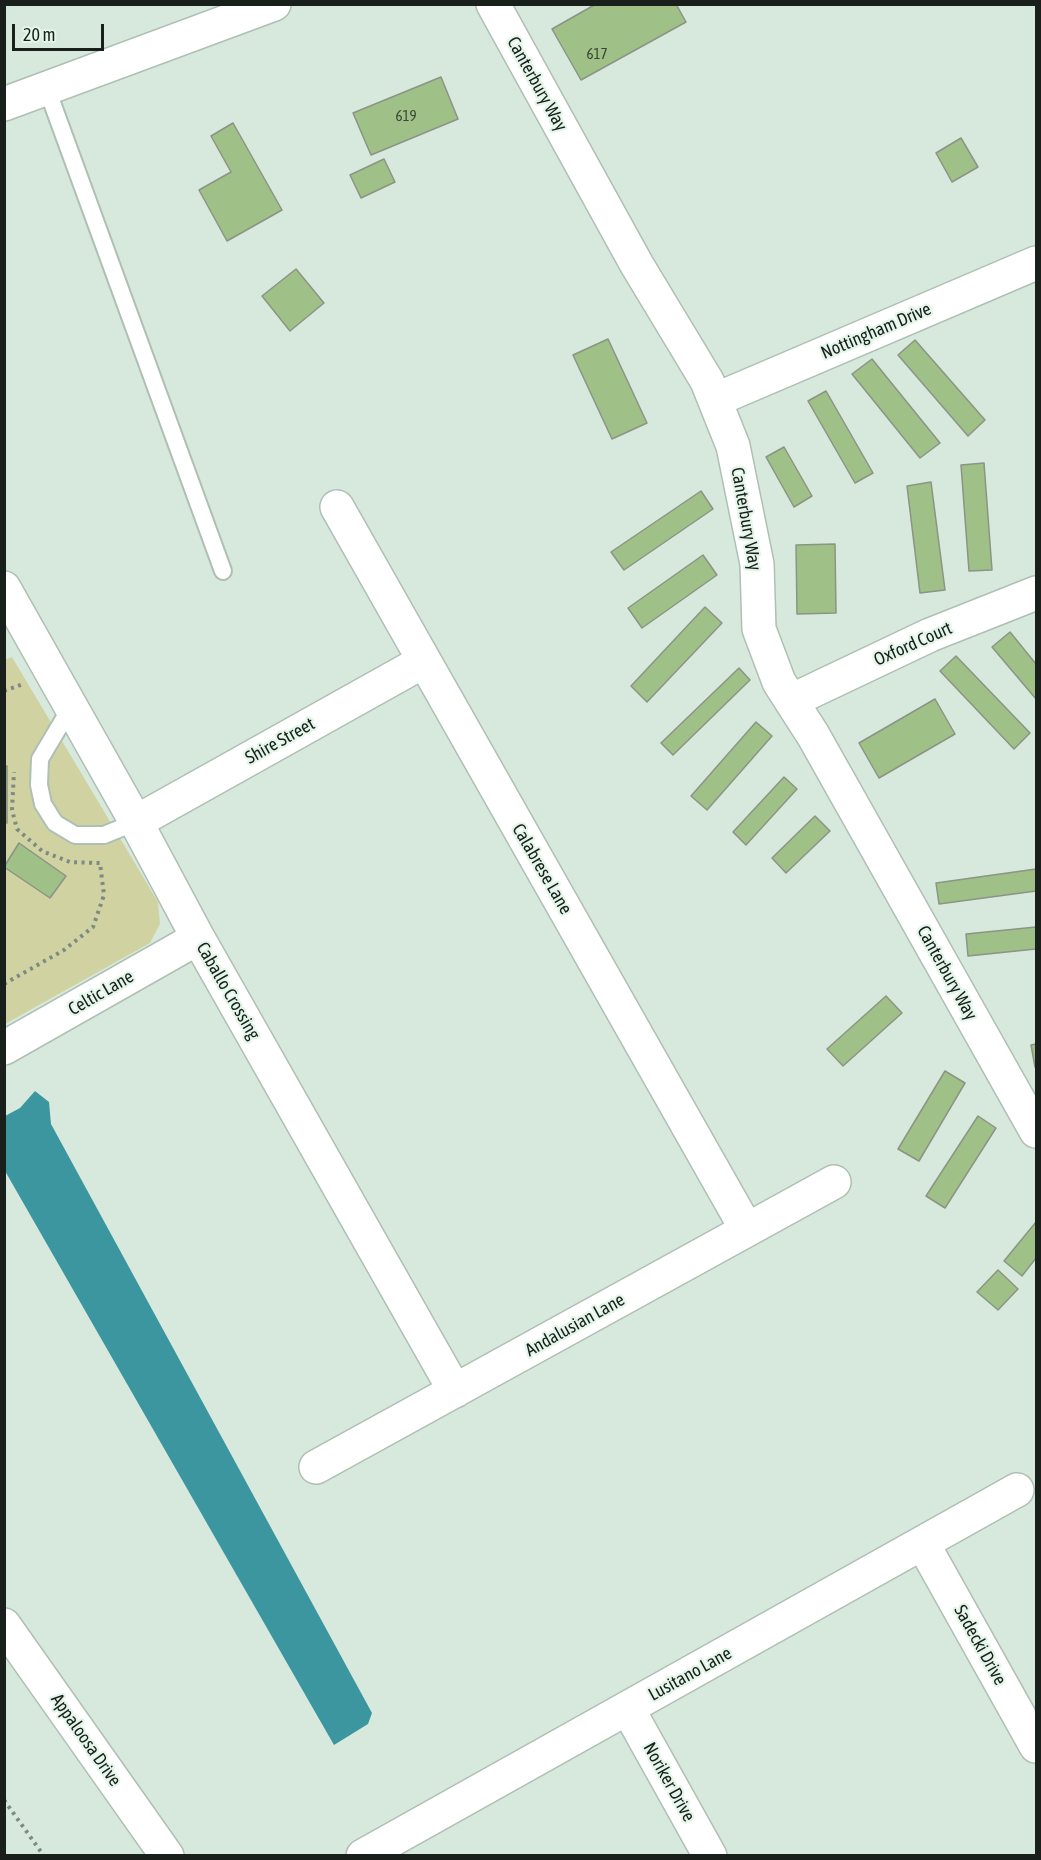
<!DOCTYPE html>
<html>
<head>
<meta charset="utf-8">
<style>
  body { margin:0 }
  #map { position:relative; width:1041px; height:1860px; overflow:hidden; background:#d7e9dd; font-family:"Asap Condensed",sans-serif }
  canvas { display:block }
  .frame { position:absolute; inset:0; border:6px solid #191f1b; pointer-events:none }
  .scale { position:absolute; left:12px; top:24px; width:92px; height:27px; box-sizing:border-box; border:3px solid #191f1b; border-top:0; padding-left:8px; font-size:18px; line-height:21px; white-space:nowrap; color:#191f1b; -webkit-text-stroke:4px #e4f6ea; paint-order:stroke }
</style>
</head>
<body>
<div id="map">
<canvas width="1041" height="1860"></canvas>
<div class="frame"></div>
<div class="scale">20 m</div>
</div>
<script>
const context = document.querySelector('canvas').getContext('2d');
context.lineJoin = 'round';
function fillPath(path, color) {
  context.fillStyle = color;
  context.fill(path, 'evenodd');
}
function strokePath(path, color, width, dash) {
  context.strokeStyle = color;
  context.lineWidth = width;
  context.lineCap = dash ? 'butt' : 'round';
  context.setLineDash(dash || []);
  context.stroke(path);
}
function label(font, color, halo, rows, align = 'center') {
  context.font = font + ' "Asap Condensed",sans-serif';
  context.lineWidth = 4.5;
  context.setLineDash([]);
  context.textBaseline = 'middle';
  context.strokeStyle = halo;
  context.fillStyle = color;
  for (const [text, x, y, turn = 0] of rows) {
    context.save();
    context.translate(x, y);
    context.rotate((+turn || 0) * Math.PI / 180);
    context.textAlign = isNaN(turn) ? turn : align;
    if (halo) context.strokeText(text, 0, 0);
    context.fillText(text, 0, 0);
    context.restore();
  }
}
fillPath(new Path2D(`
  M 12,657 L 158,902 L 160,924 L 150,943 L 5,1024 L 4,660 Z`), '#d1d2a1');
fillPath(new Path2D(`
  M 35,1091 L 49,1102 L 51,1124 L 372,1713 L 368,1724 L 334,1745 L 5,1171 L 5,1116 L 20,1108 Z`), '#3c96a0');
const building = new Path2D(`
  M 596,4 L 676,4 L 686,22 L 581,80 L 552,29 Z
  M 441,77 L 458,119 L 371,155 L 353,113 Z
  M 233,123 L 282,210 L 227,241 L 199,190 L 231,172 L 211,136 Z
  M 961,138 L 978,167 L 952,182 L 936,153 Z
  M 384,159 L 395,182 L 361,198 L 350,175 Z
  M 296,269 L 324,303 L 290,331 L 262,296 Z
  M 608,339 L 647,423 L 612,439 L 573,355 Z
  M 915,340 L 985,420 L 968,436 L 898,355 Z
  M 872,359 L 940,443 L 920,458 L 852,374 Z
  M 826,391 L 873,473 L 855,483 L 808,401 Z
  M 784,447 L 812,496 L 794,507 L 766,457 Z
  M 984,463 L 992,570 L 969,571 L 961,465 Z
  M 931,482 L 945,590 L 920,593 L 907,486 Z
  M 701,491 L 713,509 L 624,570 L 611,552 Z
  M 835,544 L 836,613 L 797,614 L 796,545 Z
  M 703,555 L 717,575 L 642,628 L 628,608 Z
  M 705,607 L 722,623 L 647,702 L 631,686 Z
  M 1010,632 L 1036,664 L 1036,699 L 992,647 Z
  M 956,656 L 1030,733 L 1014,749 L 940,671 Z
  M 739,668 L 750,680 L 673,755 L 661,743 Z
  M 935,699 L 955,734 L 879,778 L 859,743 Z
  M 756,722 L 772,736 L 707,810 L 691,796 Z
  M 4,766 L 7,766 L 7,823 L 4,823 Z
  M 784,777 L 797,789 L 746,845 L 733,832 Z
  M 815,816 L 830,831 L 786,873 L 772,858 Z
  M 19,843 L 66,876 L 50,898 L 4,867 Z
  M 1036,869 L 1036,891 L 939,904 L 936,883 Z
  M 1036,927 L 1036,949 L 968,956 L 966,934 Z
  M 886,996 L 902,1013 L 843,1066 L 827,1049 Z
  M 1036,1044 L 1036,1067 L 1035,1067 L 1031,1045 Z
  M 945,1071 L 965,1083 L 919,1161 L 898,1149 Z
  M 978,1116 L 996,1128 L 945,1208 L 926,1196 Z
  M 1036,1222 L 1036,1258 L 1022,1276 L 1004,1261 Z
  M 998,1270 L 1018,1289 L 998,1310 L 977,1292 Z`);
fillPath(building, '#9fc087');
strokePath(building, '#8b9485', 1.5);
const service = new Path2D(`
  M 47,89 L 223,571
  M 71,707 L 40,759 L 39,785 L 43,804 L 55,823 L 75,835 L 104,835 L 136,822`);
const minor = new Path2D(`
  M 493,4 L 637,265 L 707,381 L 733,446 L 757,564 L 759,629 L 779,682 L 813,735 L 1036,1131
  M 715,400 L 1036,263
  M 337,507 L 747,1230
  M 4,588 L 136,822 L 198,938 L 455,1391
  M 791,701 L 930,635 L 1036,593
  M 136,822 L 424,661
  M 4,1048 L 198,938
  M 316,1467 L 834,1182
  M 923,1544 L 1036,1746
  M 4,1625 L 167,1856
  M 628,1709 L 710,1856
  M 363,1856 L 1017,1490`);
const tertiary = new Path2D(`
  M 4,104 L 274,4`);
strokePath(service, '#aec0b4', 20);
strokePath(minor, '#aec0b4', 36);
strokePath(tertiary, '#aec0b4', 36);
strokePath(new Path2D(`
  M 4,691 L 23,684
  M 4,984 L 64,950 L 93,927 L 104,895 L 100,863 L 70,862 L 42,851 L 17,829 L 12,810 L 14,772
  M 4,1800 L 44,1856`), '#7e8a82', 4, [3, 4.5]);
strokePath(service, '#fff', 16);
strokePath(minor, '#fff', 33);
strokePath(tertiary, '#fff', 33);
label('15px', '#3a4736', null, [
  ["617",597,54],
  ["619",406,116]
]);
label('18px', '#191f1b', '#e4f6ea', [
  ["Canterbury Way",537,84,61],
  ["Nottingham Drive",876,331,-23],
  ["Canterbury Way",746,519,80],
  ["Oxford Court",913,644,-24],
  ["Shire Street",280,741,-29],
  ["Calabrese Lane",542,869,60],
  ["Canterbury Way",947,973,61],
  ["Caballo Crossing",228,991,60],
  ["Celtic Lane",101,993,-30],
  ["Andalusian Lane",575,1325,-29],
  ["Sadecki Drive",980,1645,61],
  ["Lusitano Lane",690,1674,-29],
  ["Appaloosa Drive",86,1740,55],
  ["Noriker Drive",669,1782,61]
]);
</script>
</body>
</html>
